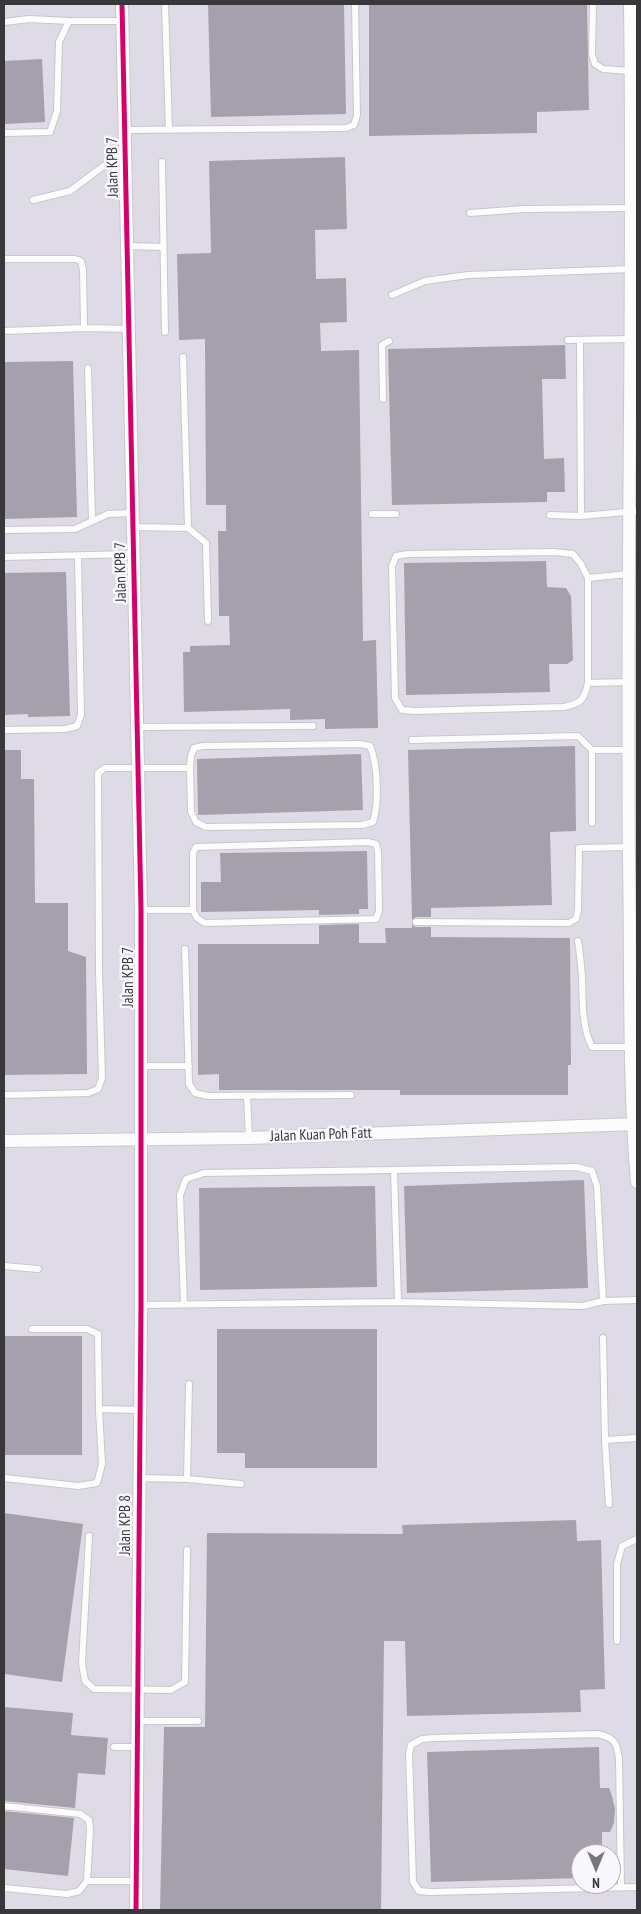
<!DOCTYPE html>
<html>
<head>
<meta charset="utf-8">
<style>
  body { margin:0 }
  #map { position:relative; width:641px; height:1914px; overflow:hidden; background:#eceaef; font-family:"PT Sans Narrow",sans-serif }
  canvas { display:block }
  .frame { position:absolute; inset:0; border:5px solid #38373a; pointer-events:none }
  .north { position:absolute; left:571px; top:1844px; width:50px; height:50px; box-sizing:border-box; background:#f9f6fe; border:1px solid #acaab0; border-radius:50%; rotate:180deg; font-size:14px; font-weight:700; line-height:20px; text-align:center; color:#38373a }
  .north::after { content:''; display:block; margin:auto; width:18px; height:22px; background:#777679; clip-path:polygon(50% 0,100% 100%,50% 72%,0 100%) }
</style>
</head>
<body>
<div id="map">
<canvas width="641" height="1914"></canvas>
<div class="frame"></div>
<div class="north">N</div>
</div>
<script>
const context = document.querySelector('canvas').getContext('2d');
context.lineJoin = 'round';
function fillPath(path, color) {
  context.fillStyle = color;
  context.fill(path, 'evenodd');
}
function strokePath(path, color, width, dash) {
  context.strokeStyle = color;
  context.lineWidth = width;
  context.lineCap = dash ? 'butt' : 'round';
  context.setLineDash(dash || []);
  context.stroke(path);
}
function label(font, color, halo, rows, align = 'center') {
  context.font = font + ' "PT Sans Narrow",sans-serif';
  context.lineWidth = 5;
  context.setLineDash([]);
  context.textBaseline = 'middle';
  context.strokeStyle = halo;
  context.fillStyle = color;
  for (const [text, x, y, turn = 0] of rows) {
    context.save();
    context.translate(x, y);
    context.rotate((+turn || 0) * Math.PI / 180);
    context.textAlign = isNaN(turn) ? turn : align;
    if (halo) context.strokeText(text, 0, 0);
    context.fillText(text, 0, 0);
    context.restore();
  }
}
fillPath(new Path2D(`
  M 4,4 L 637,4 L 637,1910 L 4,1910 ZM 581,1854 L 611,1854 L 611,1884 L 581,1884 Z`), '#dfdbe6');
fillPath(new Path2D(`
  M 208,4 L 344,4 L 346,114 L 211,117 Z
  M 369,4 L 587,4 L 589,110 L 537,112 L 537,133 L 369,136 Z
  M 42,59 L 45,122 L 4,124 L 4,61 Z
  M 345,157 L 347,229 L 315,230 L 316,279 L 346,278 L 347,322 L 320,323 L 321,351 L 359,350 L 363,641 L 376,640 L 378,728 L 325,729 L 325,719 L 290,720 L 290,709 L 184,712 L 183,652 L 190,652 L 190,646 L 230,645 L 229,616 L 219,616 L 218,531 L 226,531 L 226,505 L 206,505 L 205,339 L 179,340 L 177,254 L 211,253 L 209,161 Z
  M 565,345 L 566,379 L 542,379 L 544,459 L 564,458 L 565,492 L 547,492 L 547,502 L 392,505 L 388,349 Z
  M 73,361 L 77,517 L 4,519 L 4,362 Z
  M 546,561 L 547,587 L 566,588 L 571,596 L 573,660 L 567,664 L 549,664 L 550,692 L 406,695 L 404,563 Z
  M 66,572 L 70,716 L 28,717 L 28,714 L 4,715 L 4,573 Z
  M 575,746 L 576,831 L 550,832 L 552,905 L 431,908 L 431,917 L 416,917 L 412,920 L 408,750 Z
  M 4,750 L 21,750 L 21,779 L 34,779 L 35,903 L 68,903 L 68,951 L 86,957 L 87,1074 L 4,1075 Z
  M 361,754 L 363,810 L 198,815 L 197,759 Z
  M 367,851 L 368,909 L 359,909 L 359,914 L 319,915 L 319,910 L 201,912 L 201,882 L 221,882 L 220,853 Z
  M 359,924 L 359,943 L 386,943 L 385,928 L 412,928 L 412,924 L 415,927 L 431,927 L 431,937 L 570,938 L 571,1065 L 568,1065 L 568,1095 L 400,1095 L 400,1090 L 219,1090 L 219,1074 L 198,1075 L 198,944 L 319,944 L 319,925 Z
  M 584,1180 L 588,1288 L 407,1293 L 404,1186 Z
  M 375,1186 L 377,1287 L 200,1290 L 199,1188 Z
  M 217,1329 L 377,1329 L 377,1468 L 245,1468 L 245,1453 L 217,1453 Z
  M 4,1336 L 82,1336 L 82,1455 L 4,1455 Z
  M 4,1513 L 83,1524 L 62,1682 L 4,1674 Z
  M 576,1520 L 577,1541 L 601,1540 L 605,1689 L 580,1690 L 581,1712 L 407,1716 L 405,1641 L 384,1641 L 381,1910 L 160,1910 L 164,1727 L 205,1727 L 207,1533 L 403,1534 L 402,1525 Z
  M 4,1707 L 73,1713 L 71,1735 L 108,1738 L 105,1775 L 78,1773 L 75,1808 L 4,1801 Z
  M 599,1747 L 600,1788 L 609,1788 L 612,1796 L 615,1809 L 614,1823 L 610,1832 L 602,1832 L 602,1854 L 581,1854 L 581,1878 L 431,1882 L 427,1752 Z
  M 4,1811 L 74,1818 L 68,1876 L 4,1869 Z`), '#a5a0ac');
const lane = new Path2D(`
  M 165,4 L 169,130
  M 593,4 L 592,54 L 595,64 L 603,69 L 631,71
  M 4,22 L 29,19 L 69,21
  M 125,130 L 346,128 L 354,125 L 357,115 L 355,4
  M 4,133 L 50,132 L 57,111 L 59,42 L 69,21 L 123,21
  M 162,162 L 165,332
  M 33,200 L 70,191 L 125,150
  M 470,213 L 524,209 L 631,208
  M 127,246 L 163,247
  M 4,259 L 75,259 L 81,261 L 83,270 L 84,328
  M 392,295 L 425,281 L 468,275 L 631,269
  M 4,331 L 84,328 L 129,329
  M 568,340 L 630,339
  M 580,340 L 581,516
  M 183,357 L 188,528
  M 88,368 L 92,521
  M 383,399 L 382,345 L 389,341
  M 372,514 L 396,514
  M 550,515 L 581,516 L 637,511
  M 133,527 L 188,528 L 206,543 L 208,621
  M 4,530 L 75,529 L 108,514 L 133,513
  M 4,557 L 133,554
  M 588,578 L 628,574
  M 588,683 L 588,578 L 581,564 L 573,554 L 555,552 L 408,554 L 396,556 L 392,566 L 395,698 L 402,710 L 414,711 L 564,707 C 581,703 584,701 588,683 L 627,682
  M 137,727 L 313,726
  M 4,730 L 65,729 L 77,726 L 81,715 L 78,556
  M 412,740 L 578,736 L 592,750
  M 592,823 L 592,750 L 628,750
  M 141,910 L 193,910 L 193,853 L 196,847 L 368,842 L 376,844 L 378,851 L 379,911 L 376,919 L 205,923 L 197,918 L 193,910
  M 416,922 L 569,923 L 576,919 L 578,910 L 579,848 L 629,847
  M 578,941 C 580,953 581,965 582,976 C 583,1001 581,1024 592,1047 L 630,1047
  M 185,949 L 189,1084 L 195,1093 L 208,1096 L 351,1095
  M 142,1066 L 189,1066
  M 4,1095 L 88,1093 L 98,1089 L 102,1078 L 99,971 L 98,773 L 105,768 L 190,768 L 191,756 L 194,748 L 203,746 L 360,744 L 370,746 C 378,764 379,803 373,822 L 362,825 L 206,827 L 196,822 L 191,812 L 190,768
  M 247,1096 L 249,1138
  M 394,1171 L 398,1302
  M 4,1266 L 38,1269
  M 184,1304 L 180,1195 L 186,1179 L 204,1173 L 577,1167 L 592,1171 L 597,1186 L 603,1301
  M 141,1305 L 398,1302 L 583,1306 L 603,1301 L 637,1300
  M 32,1329 L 87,1329 L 98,1334 L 99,1409
  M 603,1338 L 605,1440 L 609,1504
  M 605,1440 L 637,1438
  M 4,1478 L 78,1486 L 97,1483 L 102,1464 L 99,1409 L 140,1410
  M 139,1478 L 187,1479 L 241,1484
  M 187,1479 L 189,1384
  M 89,1536 L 82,1663 L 85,1681 L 94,1689 L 171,1690 L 185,1682 L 187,1550
  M 617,1641 L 617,1564 L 622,1546 L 637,1539
  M 137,1721 L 198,1721
  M 114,1747 L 137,1747
  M 4,1806 L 80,1814 L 89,1820 L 90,1829 L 87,1881 L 79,1891 L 67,1894 L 4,1888
  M 87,1881 L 136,1881
  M 621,1887 L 619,1759 C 617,1743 615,1738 598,1734 L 434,1738 L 422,1739 L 411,1745 L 409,1753 L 413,1882 L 419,1891 L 430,1892 L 637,1887`);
const street = new Path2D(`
  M 122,4 L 141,910 L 141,1305 L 136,1910
  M 630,4 C 634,290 626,576 629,863 C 631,969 628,1076 637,1182
  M 4,1141 L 249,1138 L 637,1124`);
strokePath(lane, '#c8c7ca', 8);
strokePath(street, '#c8c7ca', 14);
strokePath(lane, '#fcfcfd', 6);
strokePath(street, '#fcfcfd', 12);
strokePath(new Path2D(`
  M 122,4 L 141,910 L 141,1305 L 136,1910`), '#d6006c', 5);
label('15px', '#38373a', '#f9f6fe', [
  ["Jalan KPB 7",113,167,-91],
  ["Jalan KPB 7",121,572,-91],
  ["Jalan KPB 7",129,977,-90],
  ["Jalan Kuan Poh Fatt",321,1135,-2],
  ["Jalan KPB 8",126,1525,-90]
]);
</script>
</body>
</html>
